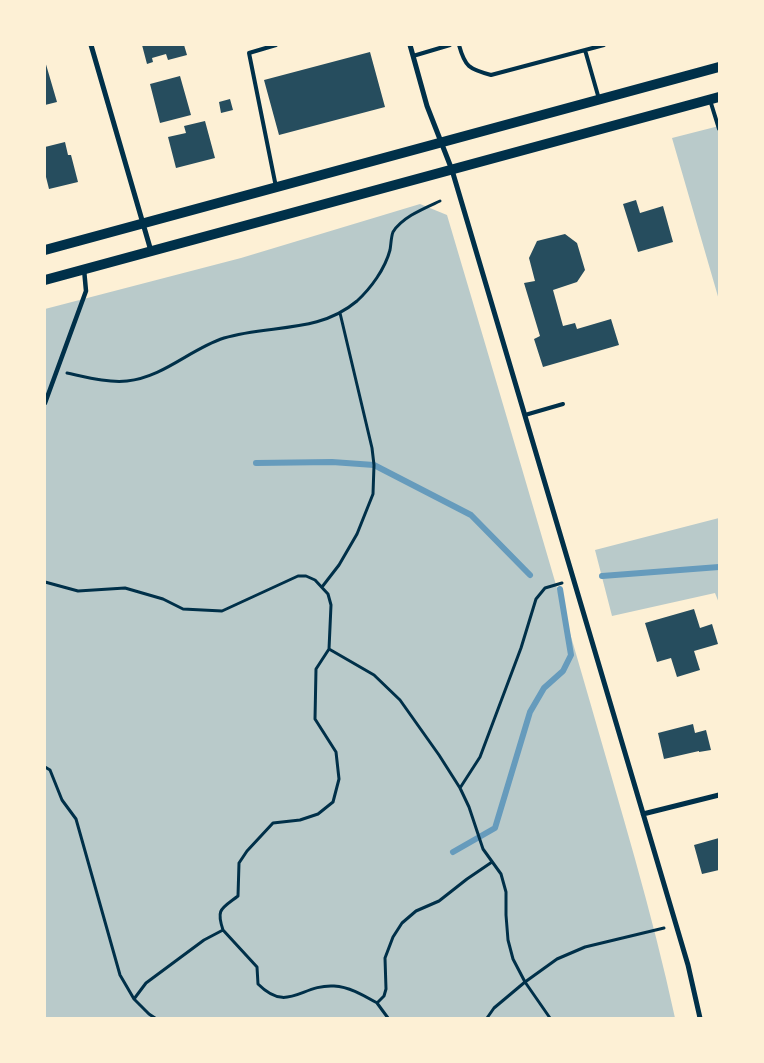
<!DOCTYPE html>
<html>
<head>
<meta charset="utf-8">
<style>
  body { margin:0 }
  #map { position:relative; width:764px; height:1063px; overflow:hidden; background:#fdf0d5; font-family:"PT Sans",sans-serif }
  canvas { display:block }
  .frame { position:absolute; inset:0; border:46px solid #fdf0d5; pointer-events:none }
</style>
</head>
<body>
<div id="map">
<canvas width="764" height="1063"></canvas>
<div class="frame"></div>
</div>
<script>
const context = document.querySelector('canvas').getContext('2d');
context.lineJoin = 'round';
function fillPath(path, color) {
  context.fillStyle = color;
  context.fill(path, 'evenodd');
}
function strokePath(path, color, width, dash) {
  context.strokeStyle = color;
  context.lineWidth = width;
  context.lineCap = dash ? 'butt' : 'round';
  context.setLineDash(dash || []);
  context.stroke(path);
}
fillPath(new Path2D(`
  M 719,126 L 719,300 L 672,138 Z
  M 420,204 L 447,215 C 495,377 543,539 590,702 C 620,807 652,911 675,1018 L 45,1018 L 45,309 L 241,258 Z
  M 719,518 L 719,603 L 715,593 L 612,616 L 595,550 Z`), '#b9caca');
strokePath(new Path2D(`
  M 256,463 L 332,462 L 374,465 L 471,515 L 530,575
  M 602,576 L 719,567
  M 453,852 L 495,828 L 530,712 L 544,688 L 563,671 L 571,655 L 560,589`), '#669bbc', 6);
fillPath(new Path2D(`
  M 142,45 L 184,45 L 187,55 L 168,60 L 166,54 L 152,58 L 153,62 L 147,64 Z
  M 370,52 L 385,107 L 279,135 L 264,80 Z
  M 45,61 L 57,102 L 45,105 Z
  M 180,76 L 191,115 L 160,123 L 150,84 Z
  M 230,99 L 233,110 L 221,113 L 219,102 Z
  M 205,121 L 215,158 L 176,168 L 168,137 L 186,133 L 184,126 Z
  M 65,142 L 68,155 L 71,155 L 78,182 L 49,189 L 45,173 L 45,147 Z
  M 636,200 L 640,213 L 663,206 L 673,242 L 638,252 L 623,204 Z
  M 565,234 L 577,243 L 585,270 L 577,282 L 553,290 L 563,326 L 575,323 L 577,329 L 611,319 L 619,345 L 543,367 L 534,339 L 540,336 L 524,283 L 535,281 L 529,258 L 537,241 Z
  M 694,609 L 700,628 L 712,624 L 718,644 L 694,651 L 700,670 L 677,677 L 671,658 L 657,662 L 645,623 Z
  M 693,724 L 695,733 L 706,730 L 711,750 L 699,752 L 699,751 L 664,759 L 658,733 Z
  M 719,838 L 719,870 L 702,874 L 694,845 Z`), '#264d5e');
strokePath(new Path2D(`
  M 67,373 C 86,377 108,383 127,381 C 164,377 190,349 224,338 C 270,324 318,334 357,301 C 371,288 385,269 390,250 C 391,245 391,237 393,232 C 402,217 425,208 440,201
  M 45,582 L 78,591 L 125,588 L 163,599 L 183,609 L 222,611 L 298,576 L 306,576 L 315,580 L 328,594 L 331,605 L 329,649 L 316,669 L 315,719 L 336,752 L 339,779 L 333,802 L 318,814 L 300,820 L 273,823 L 247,851 L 239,863 L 238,896 C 221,909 216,909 223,930 L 204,940 L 146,983 L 134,999
  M 322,587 L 339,565 L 357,534 L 373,494 L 374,465 L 372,448 L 340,313
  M 329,649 L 374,675 L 400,700 L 439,755 L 460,788 L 469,807 L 483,849 L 501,874 L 506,892 L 506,915 L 508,940 L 513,959 L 525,982 L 494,1008 L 487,1018
  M 45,767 L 50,770 L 62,800 L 76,819 L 120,975 L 134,999 L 149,1014 L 155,1018
  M 460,788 L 480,757 L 521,648 L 536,599 L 545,588 L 562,583
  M 223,930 L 257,967 L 258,984 C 288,1014 301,984 334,986 C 350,987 363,995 377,1003 L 384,996 L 386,989 L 385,958 L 393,937 L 402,923 L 416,911 L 439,901 L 467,879 L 492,862
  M 377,1003 L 388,1018
  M 550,1018 L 525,982 L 557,959 L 585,947 L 664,928`), '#003049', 3);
strokePath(new Path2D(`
  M 459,45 C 465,67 469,69 491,75 L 604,45
  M 585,50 L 599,99
  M 413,56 L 450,45
  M 710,100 L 719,129
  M 276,187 L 249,53 L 276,45
  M 525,415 L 563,404`), '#003049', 4);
strokePath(new Path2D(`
  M 45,403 L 86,291 L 84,269`), '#003049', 4.5);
strokePath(new Path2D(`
  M 91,45 L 151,251
  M 410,45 L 427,106 L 452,170 L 688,965 L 700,1018
  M 643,814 L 719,795`), '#003049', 5);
strokePath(new Path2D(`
  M 45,250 L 719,67
  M 45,280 L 719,97`), '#003049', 10);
</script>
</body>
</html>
